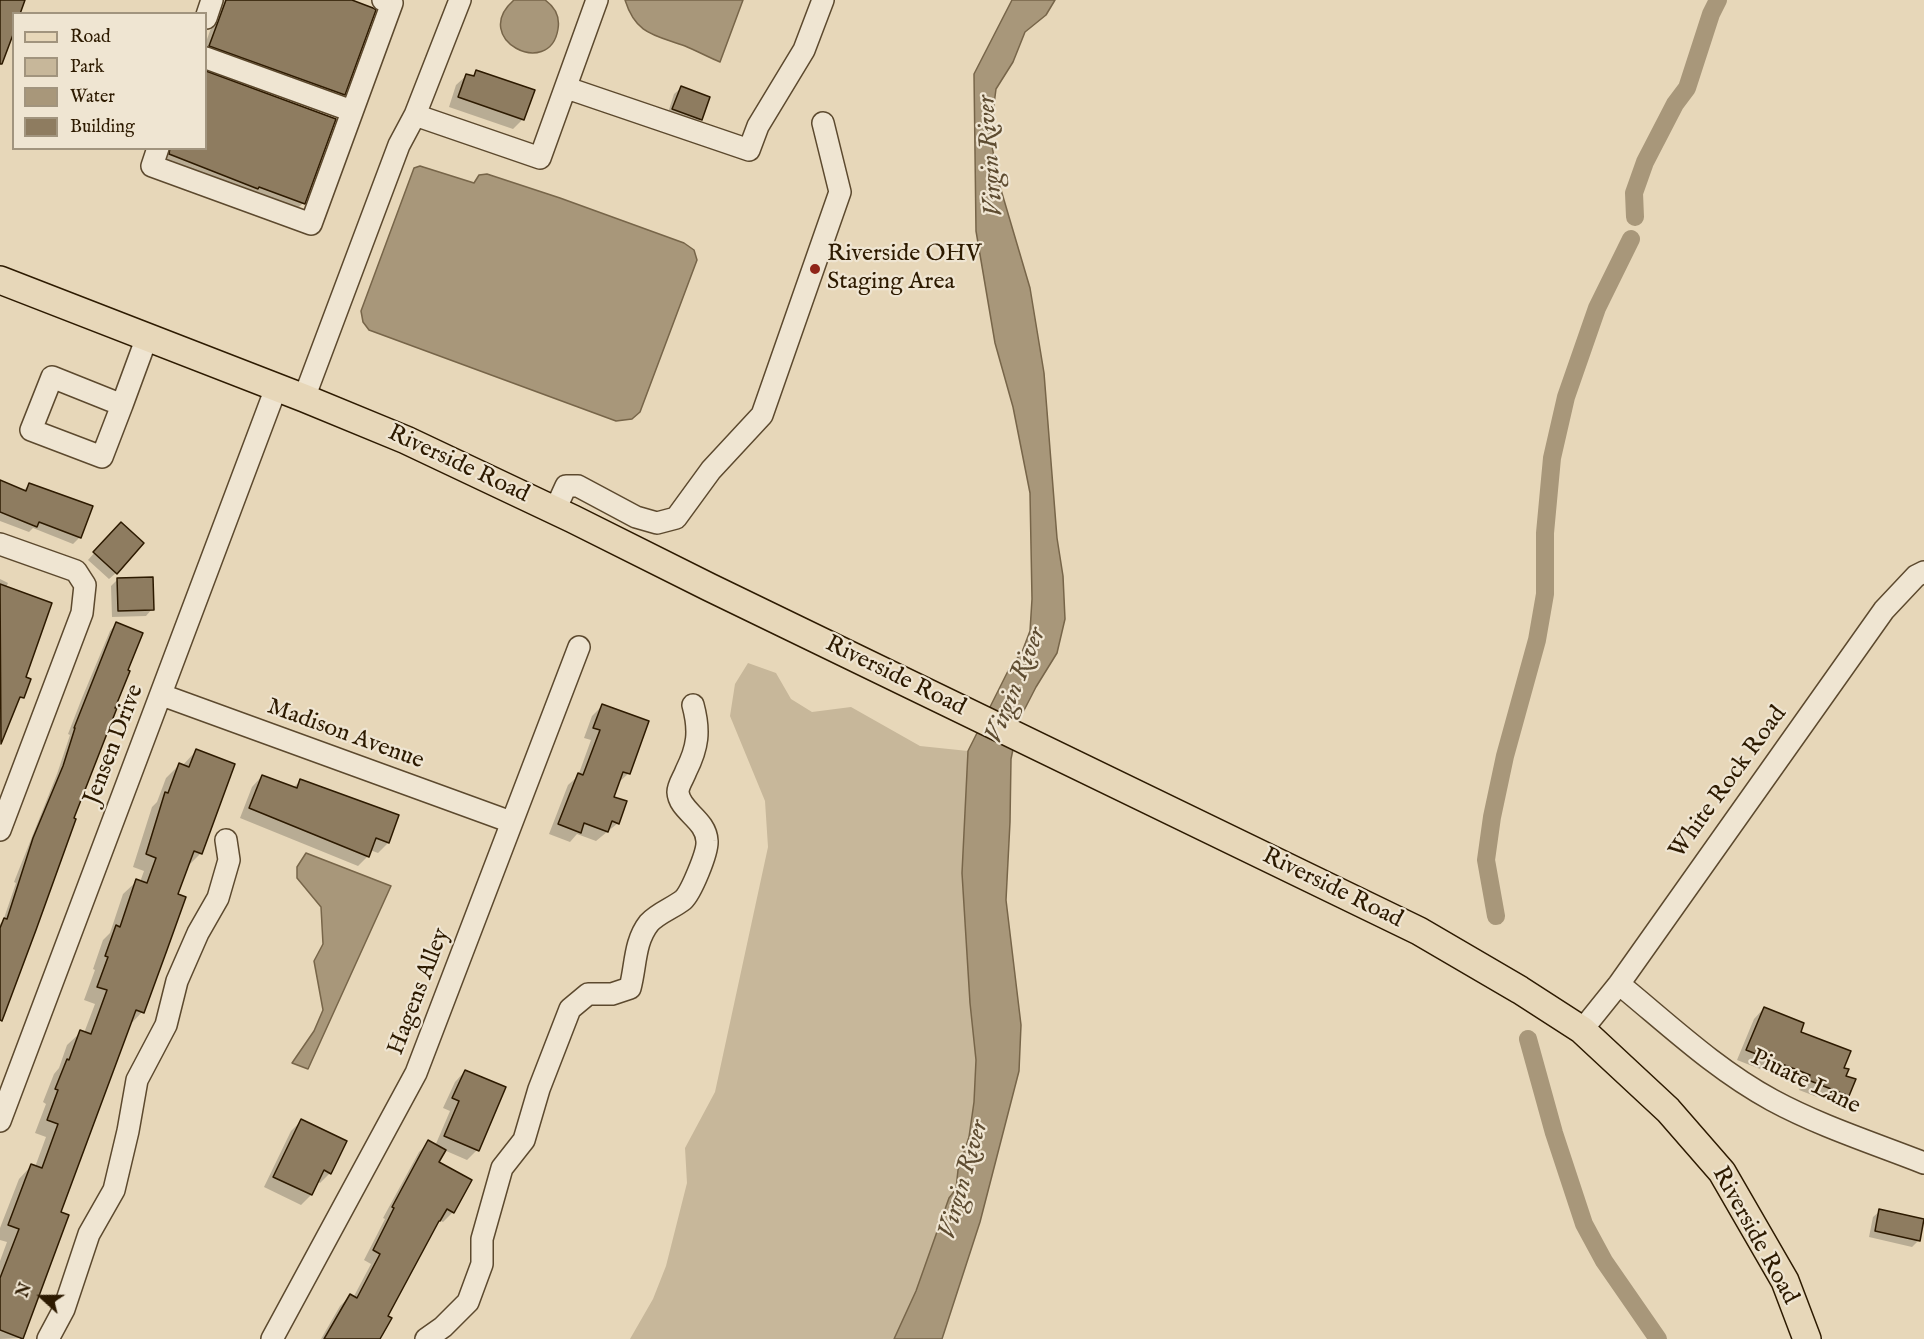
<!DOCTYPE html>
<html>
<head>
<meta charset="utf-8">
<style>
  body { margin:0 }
  #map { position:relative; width:1924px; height:1339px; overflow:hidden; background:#e7d7b9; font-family:"IM FELL English",serif }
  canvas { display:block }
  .legend { position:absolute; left:12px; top:12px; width:195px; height:138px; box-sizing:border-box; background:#efe5d2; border:2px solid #a1947e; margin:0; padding:8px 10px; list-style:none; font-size:18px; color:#2d1a00 }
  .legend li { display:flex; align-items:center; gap:12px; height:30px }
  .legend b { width:30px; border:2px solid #a1947e }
  .north { position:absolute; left:12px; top:1267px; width:60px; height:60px; -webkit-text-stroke:4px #efe5d2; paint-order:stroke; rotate:291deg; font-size:16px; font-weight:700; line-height:24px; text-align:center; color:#2d1a00 }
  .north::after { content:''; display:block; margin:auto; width:21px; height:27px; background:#2d1a00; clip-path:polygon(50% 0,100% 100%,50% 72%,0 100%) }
</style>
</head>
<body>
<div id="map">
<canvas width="1924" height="1339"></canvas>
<ul class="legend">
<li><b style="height:8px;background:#e7d7b9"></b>Road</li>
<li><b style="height:16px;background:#c7b79a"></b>Park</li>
<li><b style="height:16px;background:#a8977a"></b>Water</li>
<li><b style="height:16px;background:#8e7c60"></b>Building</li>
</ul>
<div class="north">N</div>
</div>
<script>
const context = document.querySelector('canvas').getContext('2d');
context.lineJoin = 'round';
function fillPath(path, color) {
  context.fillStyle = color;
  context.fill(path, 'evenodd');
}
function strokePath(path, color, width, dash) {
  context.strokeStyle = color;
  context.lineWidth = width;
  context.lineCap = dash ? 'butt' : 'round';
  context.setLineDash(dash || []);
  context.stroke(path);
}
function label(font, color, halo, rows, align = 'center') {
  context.font = font + ' "IM FELL English",serif';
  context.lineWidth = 4.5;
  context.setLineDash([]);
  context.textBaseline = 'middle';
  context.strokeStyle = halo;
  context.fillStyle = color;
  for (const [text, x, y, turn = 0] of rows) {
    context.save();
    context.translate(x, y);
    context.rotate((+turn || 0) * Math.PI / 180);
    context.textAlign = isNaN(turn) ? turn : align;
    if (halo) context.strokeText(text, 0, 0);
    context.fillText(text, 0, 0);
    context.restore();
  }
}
fillPath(new Path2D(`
  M 748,663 L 776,673 L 791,699 L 812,712 L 851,707 L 920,746 L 968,751 L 962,873 L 970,1003 L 976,1060 L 974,1102 L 969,1137 L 958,1170 L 956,1189 L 949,1198 L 916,1291 L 894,1339 L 630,1339 L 653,1299 L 666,1266 L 687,1183 L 685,1148 L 715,1092 L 768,847 L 765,801 L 730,716 L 735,684 Z`), '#c7b79a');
const water = new Path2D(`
  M 514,0 L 545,0 C 555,7 560,17 558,29 C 550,80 469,39 514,0 Z
  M 625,0 L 743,0 L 720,62 C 708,57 697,51 685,46 C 655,35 636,35 625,0 Z
  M 1012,0 L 1055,0 L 1046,15 L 1025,32 L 1013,62 L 996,89 L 993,112 L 991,141 L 999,183 L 1030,288 L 1044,373 L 1057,538 L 1063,576 L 1065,619 L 1057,653 L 1036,687 L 1019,720 L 1011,759 L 1010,822 L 1006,900 L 1021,1025 L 1019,1071 L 980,1222 L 942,1339 L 894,1339 L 916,1291 L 949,1198 L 956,1189 L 958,1170 L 969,1137 L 974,1102 L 976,1060 L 970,1003 L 962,873 L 968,751 L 1009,669 L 1022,652 L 1030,631 L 1032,599 L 1030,493 L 1013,407 L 995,343 L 976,231 L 974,74 Z
  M 420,166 L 474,183 L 479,175 L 487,174 L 560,198 L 684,243 L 694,250 L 697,260 L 640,412 L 632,419 L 616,421 L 369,330 L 363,322 L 361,311 L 414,168 Z
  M 306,853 L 391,886 L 308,1069 L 292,1063 L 314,1031 L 323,1010 L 314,961 L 323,944 L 321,907 L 297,878 L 297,867 Z`);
fillPath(water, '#a8977a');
strokePath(water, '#776549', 1.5);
fillPath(new Path2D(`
  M 221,0 L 345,0 L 343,94 L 333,104 L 206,58 L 206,42 Z
  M 477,71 L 523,119 L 513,129 L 449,107 L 456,85 L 467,75 L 471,77 Z
  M 206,73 L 334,120 L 303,203 L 293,213 L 160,164 L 166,148 L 206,148 Z
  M 681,88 L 701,119 L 694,126 L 667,116 L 674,94 Z
  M 0,482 L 23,491 L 29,485 L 80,537 L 73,544 L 33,528 L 29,532 L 0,521 Z
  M 114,531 L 116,573 L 109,579 L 88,560 Z
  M 0,579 L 8,583 L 6,588 L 24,678 L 22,697 L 15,704 L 0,742 Z
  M 118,579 L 152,609 L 146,616 L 112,617 L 111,586 Z
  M 116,624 L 72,819 L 0,1019 L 0,924 L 3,921 L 16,883 L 14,882 L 57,774 L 70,735 L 68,734 L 82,698 L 110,631 Z
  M 602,706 L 629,773 L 618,783 L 612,798 L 618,823 L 596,841 L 577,834 L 570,842 L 549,834 L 568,785 L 578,776 L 591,740 L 584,738 L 592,716 Z
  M 196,751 L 201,853 L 188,866 L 176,895 L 142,1012 L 129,1026 L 59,1213 L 21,1338 L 0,1339 L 0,1261 L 7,1242 L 0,1240 L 0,1228 L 19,1179 L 32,1165 L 35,1167 L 46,1137 L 35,1133 L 46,1104 L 43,1102 L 54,1074 L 59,1068 L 67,1045 L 81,1032 L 84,1033 L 95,1004 L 84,1000 L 95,970 L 93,969 L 103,940 L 110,933 L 123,894 L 137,881 L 140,882 L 144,871 L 133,867 L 152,807 L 157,802 L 166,778 L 179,765 L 182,766 Z
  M 262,776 L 293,788 L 300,781 L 397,816 L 388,843 L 378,853 L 370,850 L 368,856 L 358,866 L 240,818 L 252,787 Z
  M 1764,1008 L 1799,1032 L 1842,1068 L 1848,1095 L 1838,1105 L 1799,1090 L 1801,1085 L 1737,1060 L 1754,1019 Z
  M 465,1071 L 477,1150 L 467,1160 L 444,1150 L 437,1163 L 470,1180 L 453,1212 L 443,1222 L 439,1220 L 386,1317 L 378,1339 L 321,1339 L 340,1306 L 350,1296 L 353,1298 L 371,1264 L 364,1260 L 385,1219 L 383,1218 L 419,1152 L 429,1142 L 435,1146 L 450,1111 L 443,1108 L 455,1082 Z
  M 301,1121 L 330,1173 L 320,1183 L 317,1181 L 311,1195 L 301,1205 L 264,1187 L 291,1131 Z
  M 1880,1211 L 1919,1240 L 1912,1247 L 1869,1237 L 1873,1217 Z`), '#0003');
strokePath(new Path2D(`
  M 1635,217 L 1634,193 L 1645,162 L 1675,104 L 1687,88 L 1711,14 L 1718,0
  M 1496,916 L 1486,860 L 1492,817 L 1505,756 L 1537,640 L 1545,594 L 1545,533 L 1552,458 L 1566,397 L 1597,308 L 1631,239
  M 1528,1039 L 1554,1133 L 1584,1224 L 1604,1261 L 1658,1339`), '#a8977a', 18);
const building = new Path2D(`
  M 0,0 L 25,0 L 20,14 L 14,14 L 14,32 L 2,64 L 0,64 Z
  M 226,0 L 352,0 L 373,8 L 376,10 L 345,95 L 209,46 Z
  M 476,70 L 535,90 L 524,120 L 458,97 L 466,74 L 474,76 Z
  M 206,71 L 336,119 L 305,204 L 259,187 L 258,189 L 169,154 L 170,148 L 206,148 Z
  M 681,86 L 710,97 L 702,120 L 672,109 Z
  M 0,480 L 26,491 L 29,483 L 93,506 L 81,538 L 39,522 L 37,527 L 0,512 Z
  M 121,522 L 144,543 L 117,574 L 93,552 Z
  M 153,577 L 154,610 L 118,611 L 117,578 Z
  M 0,584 L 52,603 L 26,677 L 31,679 L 24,698 L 20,697 L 1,744 Z
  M 116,622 L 143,633 L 128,670 L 130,671 L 115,708 L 117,708 L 74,818 L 76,819 L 36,930 L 2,1021 L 0,1020 L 0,928 L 4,918 L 7,919 L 33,838 L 63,766 L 75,728 L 74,728 Z
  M 602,704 L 649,721 L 630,774 L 623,772 L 614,797 L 627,801 L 619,824 L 612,821 L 608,832 L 584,823 L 581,833 L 558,824 L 578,773 L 583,775 L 600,730 L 593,728 Z
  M 196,749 L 235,764 L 202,854 L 194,851 L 178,894 L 186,897 L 167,950 L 144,1013 L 136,1010 L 61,1212 L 69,1215 L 23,1339 L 0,1330 L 0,1278 L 19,1229 L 8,1225 L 31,1164 L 42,1168 L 58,1124 L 47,1120 L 58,1090 L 55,1089 L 67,1059 L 69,1060 L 80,1030 L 91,1034 L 107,990 L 97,987 L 108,957 L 105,956 L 116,925 L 120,927 L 136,879 L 147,883 L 156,858 L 146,854 L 165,792 L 168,793 L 179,763 L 189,767 Z
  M 262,775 L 297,788 L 300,779 L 399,815 L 389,843 L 376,838 L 369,857 L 249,808 Z
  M 1764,1007 L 1804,1023 L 1801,1032 L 1851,1051 L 1844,1068 L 1849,1069 L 1846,1076 L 1856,1079 L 1849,1096 L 1808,1080 L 1810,1075 L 1746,1050 Z
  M 465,1070 L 506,1087 L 479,1151 L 444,1136 L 459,1101 L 452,1098 Z
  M 301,1119 L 347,1141 L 331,1174 L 324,1170 L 312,1195 L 273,1177 Z
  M 428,1140 L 446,1150 L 439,1162 L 472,1180 L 454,1213 L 447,1209 L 440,1221 L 439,1221 L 388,1316 L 392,1318 L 380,1339 L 324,1339 L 350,1294 L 357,1298 L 380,1254 L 373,1250 L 394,1208 L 392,1207 Z
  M 1879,1209 L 1924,1219 L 1920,1241 L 1875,1231 Z`);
fillPath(building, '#8e7c60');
strokePath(building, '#2d1a00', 1.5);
const minor = new Path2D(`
  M 206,18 L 212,0
  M 206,58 L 352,111
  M 567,88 L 749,150 L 758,126 L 804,50 L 823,0
  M 415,115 L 460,0
  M 158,148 L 152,166 L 311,224 L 392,3 L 383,0
  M 52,377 L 122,405 L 102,457 L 31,430 Z
  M 304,398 L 399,145 L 415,115 L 540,158 L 597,0
  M 122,405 L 147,337
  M 555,510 L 566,486 L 578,486 L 636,517 L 657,523 L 676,518 L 711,470 L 762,415 L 840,192 L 823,123
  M 0,544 L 76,571 L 85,585 L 82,613 L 0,830
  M 162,695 L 511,822
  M 1619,984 C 1668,1024 1715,1069 1772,1100 C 1820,1126 1873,1143 1924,1163
  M 1582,1030 L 1619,984 L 1884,610 L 1916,576 L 1924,572
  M 0,1121 L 276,388
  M 48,1339 L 64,1309 L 89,1234 L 114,1190 L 128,1131 L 137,1080 L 166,1025 L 177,981 L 198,933 L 218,898 L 229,860 L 226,840
  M 272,1339 L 416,1073 L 579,647
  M 426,1339 L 443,1327 L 468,1302 L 482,1264 L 482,1239 L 502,1168 L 524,1140 L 539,1089 L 570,1009 L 588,994 L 612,994 L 630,988 C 636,966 634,942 649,923 C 658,913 673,908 683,900 C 691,893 708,852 707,841 C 706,819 679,811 678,792 C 678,785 684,777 686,771 C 698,747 700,731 693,705`);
const major = new Path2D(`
  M 0,280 L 304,398 L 406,440 L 573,519 L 709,587 L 1419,931 L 1520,990 L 1582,1030 L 1668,1110 L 1722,1172 L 1785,1281 L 1807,1339`);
strokePath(minor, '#5c492e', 24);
strokePath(major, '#2d1a00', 30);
strokePath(minor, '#efe5d2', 21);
strokePath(major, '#e7d7b9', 27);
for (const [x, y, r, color] of [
  [815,269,6,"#8f2418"]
]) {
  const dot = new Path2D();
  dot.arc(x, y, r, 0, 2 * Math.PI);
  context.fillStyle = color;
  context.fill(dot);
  strokePath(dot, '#efe5d2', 2);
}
label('24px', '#2d1a00', '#efe5d2', [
  ["Riverside OHV",827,255],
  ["Staging Area",827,283]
], 'left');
label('24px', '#2d1a00', '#efe5d2', [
  ["Riverside Road",458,465,25],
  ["Riverside Road",895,677,26],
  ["Madison Avenue",345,735,20],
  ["Jensen Drive",115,745,-69],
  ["White Rock Road",1729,783,-54],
  ["Riverside Road",1332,889,26],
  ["Hagens Alley",420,992,-69],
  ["Piuate Lane",1805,1083,26],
  ["Riverside Road",1754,1236,61]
]);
label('italic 26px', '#5e4c31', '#efe5d2', [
  ["Virgin River",992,156,-94],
  ["Virgin River",1017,686,-68],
  ["Virgin River",965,1180,-74]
]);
</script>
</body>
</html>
